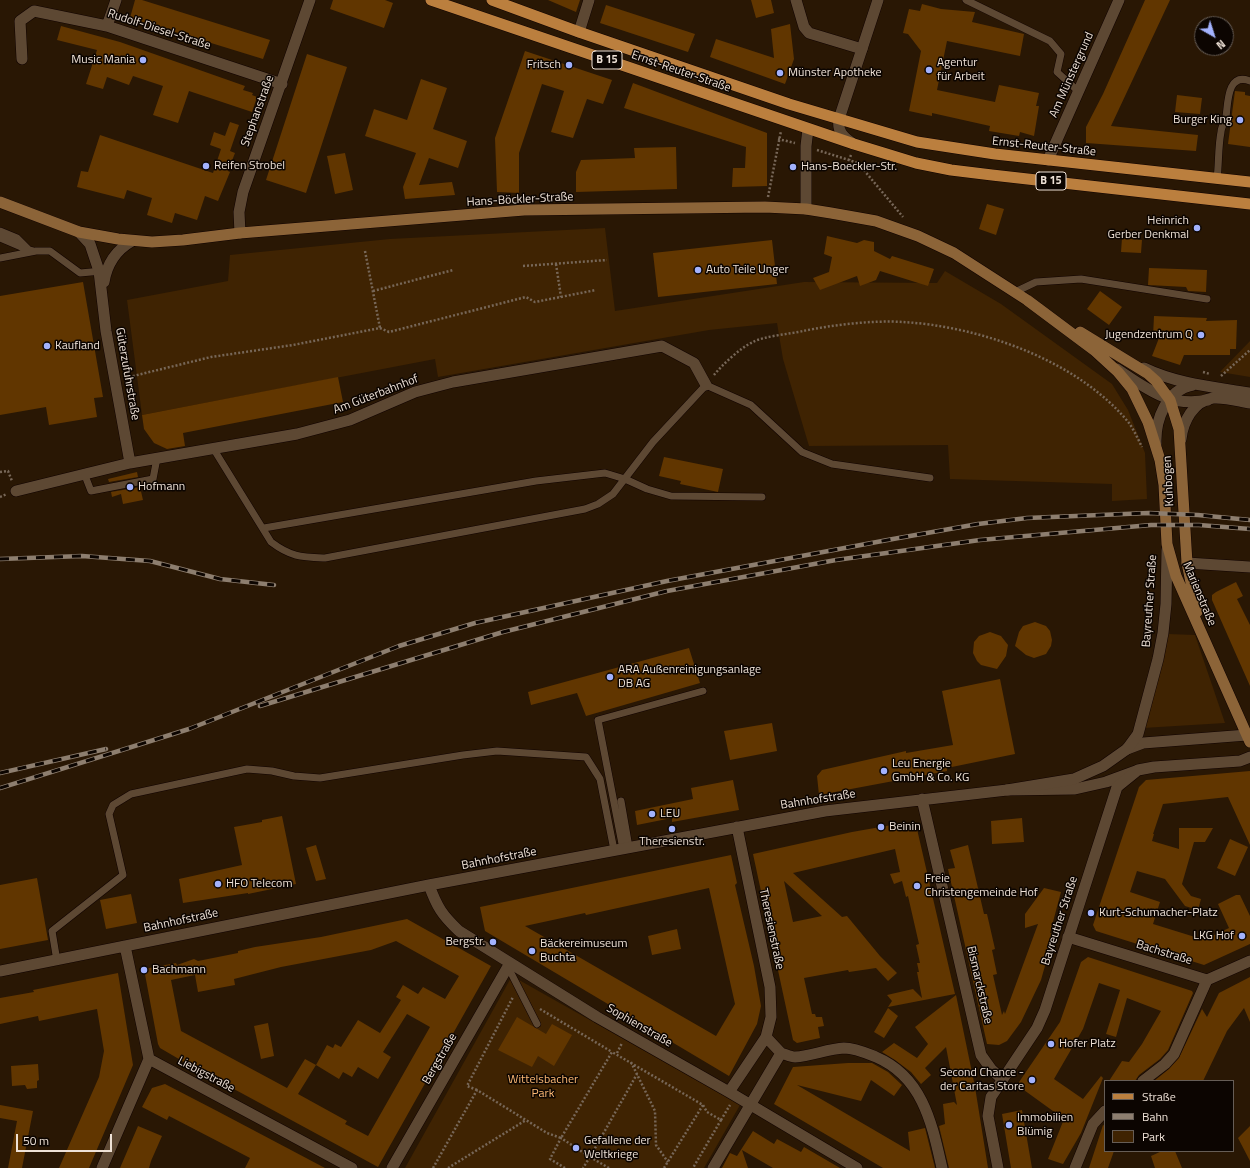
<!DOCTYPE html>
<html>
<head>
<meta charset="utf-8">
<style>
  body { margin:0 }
  #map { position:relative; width:1250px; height:1168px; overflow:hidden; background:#291704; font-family:"Titillium Web",sans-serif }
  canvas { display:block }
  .legend { position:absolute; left:1104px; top:1080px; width:130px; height:72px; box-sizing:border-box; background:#0c0501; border:1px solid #665d56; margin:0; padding:5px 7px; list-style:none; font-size:12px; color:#eee1d6 }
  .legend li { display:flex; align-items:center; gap:8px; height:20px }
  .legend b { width:20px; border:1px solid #665d56 }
  .north { position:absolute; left:1194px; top:16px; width:40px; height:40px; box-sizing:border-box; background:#0c0501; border:1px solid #665d56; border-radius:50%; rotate:141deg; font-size:11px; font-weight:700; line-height:16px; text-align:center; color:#eee1d6 }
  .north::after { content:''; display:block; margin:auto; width:14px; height:18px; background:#a3b2fd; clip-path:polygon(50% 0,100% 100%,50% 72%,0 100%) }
  .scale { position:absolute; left:16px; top:1134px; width:96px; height:18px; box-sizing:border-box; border:2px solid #eee1d6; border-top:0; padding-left:5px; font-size:12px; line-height:14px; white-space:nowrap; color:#eee1d6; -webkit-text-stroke:3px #0c0501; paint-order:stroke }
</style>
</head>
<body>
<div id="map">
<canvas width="1250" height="1168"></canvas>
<ul class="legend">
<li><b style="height:5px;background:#bb7f3e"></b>Straße</li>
<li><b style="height:5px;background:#8d7e6f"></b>Bahn</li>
<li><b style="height:11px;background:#3f2302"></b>Park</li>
</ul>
<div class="north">N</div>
<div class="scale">50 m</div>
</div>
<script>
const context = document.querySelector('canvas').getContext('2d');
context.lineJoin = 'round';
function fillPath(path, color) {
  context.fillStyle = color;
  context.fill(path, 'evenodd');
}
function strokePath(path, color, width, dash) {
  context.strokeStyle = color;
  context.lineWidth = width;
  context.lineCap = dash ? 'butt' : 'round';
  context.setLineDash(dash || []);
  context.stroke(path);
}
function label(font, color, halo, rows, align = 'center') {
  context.font = font + ' "Titillium Web",sans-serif';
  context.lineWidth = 3;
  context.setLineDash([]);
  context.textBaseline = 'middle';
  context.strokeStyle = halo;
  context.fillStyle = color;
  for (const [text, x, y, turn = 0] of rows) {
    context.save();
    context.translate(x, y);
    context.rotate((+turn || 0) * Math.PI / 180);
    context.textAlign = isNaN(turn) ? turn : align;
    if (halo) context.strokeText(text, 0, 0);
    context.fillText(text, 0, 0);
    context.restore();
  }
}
fillPath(new Path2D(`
  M 605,228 L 615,311 L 804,282 L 937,283 L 945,271 L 1001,304 L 1112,384 L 1128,410 L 1145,453 L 1147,499 L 1112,501 L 1112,484 L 950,479 L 948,445 L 809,446 L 783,359 L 777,323 L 709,330 L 438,377 L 435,359 L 142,415 L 127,300 L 228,281 L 230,255 L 390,239 Z
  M 1250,341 L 1250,377 L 1220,372 Z
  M 1168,634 L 1195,635 L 1225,723 L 1143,728 Z
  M 512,976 L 740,1105 L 704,1168 L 405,1168 Z`), '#3f2302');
fillPath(new Path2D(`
  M 135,0 L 142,0 L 270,40 L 263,59 L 130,18 Z
  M 333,0 L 385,0 L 393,3 L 384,28 L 330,9 Z
  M 548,0 L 580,0 L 576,12 Z
  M 751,0 L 771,0 L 774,13 L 756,18 Z
  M 1145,0 L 1170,0 L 1111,126 L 1198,135 L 1196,151 L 1086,143 L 1086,127 L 1103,94 Z
  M 922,4 L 941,9 L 975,12 L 972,22 L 1024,34 L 1020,56 L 947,41 L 937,90 L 995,102 L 999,85 L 1039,93 L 1036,106 L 1039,106 L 1034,136 L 1020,132 L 1019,136 L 989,131 L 990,126 L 932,113 L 932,116 L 909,111 L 921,51 L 908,34 L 903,33 L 909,9 L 920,11 Z
  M 606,5 L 695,34 L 688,52 L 600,23 Z
  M 790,24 L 794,59 L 785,84 L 710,57 L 716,39 L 774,58 L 771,29 Z
  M 61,26 L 120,42 L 245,86 L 243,90 L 253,93 L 252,95 L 257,97 L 252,112 L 189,91 L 178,123 L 153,115 L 163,86 L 133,76 L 129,85 L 107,77 L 103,89 L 86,84 L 97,50 L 57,40 Z
  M 525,51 L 612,80 L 603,104 L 587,99 L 573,138 L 551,132 L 564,91 L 542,84 L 519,153 L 519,193 L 497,192 L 495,138 Z
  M 307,54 L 347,67 L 306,193 L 266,180 Z
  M 421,79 L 447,88 L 433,129 L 467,141 L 458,168 L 429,158 L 419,185 L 452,182 L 455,195 L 405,199 L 403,187 L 416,153 L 365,136 L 374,109 L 407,120 Z
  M 633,83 L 767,133 L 767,186 L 732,187 L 733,168 L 745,168 L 746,147 L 624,108 Z
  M 1235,91 L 1245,92 L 1245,95 L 1250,96 L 1250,147 L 1228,144 Z
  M 1177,95 L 1202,98 L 1200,114 L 1175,112 Z
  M 230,122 L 239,125 L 230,151 L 235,153 L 228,171 L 230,172 L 218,201 L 205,196 L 197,220 L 175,213 L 172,223 L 147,215 L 152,198 L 127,190 L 124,199 L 77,187 L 81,171 L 88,172 L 100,135 L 213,173 L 221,149 L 210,145 L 214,132 L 225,136 Z
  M 676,147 L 677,189 L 576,192 L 576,172 L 581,160 L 635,158 L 634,148 Z
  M 345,153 L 353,190 L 335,194 L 327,156 Z
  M 987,204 L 1004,209 L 996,235 L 979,229 Z
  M 827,236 L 857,243 L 864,240 L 874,242 L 874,251 L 890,259 L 892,256 L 934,269 L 928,286 L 880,271 L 876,280 L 860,286 L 857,276 L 820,290 L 813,278 L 829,272 L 832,257 L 824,254 Z
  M 1122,238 L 1142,240 L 1141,253 L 1121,252 Z
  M 772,240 L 777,284 L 658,297 L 653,253 Z
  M 1149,268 L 1207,270 L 1206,292 L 1188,291 L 1186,287 L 1148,285 Z
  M 83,282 L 103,397 L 94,398 L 97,417 L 49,425 L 46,407 L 0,415 L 0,296 Z
  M 1100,291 L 1122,307 L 1109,325 L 1087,309 Z
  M 1154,316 L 1207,318 L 1206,321 L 1237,320 L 1236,349 L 1230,349 L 1230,355 L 1184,355 L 1180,365 L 1152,356 L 1159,338 L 1153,336 Z
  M 338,377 L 343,402 L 183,433 L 185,446 L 167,449 L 154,443 L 144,429 L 142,415 Z
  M 664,457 L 723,469 L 718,492 L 680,484 L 681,481 L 659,476 Z
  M 137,472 L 138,477 L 109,482 L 108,479 Z
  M 140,487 L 143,500 L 123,504 L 121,494 L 112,497 L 111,492 Z
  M 1236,582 L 1243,596 L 1237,599 L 1250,625 L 1250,686 L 1212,600 L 1212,595 L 1216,592 Z
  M 1035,622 L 1046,626 L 1050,631 L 1052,640 L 1051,646 L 1046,654 L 1034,658 L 1026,655 L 1015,646 L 1019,632 L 1023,626 Z
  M 990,632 L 1001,636 L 1008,645 L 1006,656 L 997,669 L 981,665 L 977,661 L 973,653 L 974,642 L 979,636 Z
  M 689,648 L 700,683 L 586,716 L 577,693 L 531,705 L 528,692 Z
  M 1000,679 L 1015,754 L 947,768 L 947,771 L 819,795 L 817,776 L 822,770 L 906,751 L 906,753 L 953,745 L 942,691 Z
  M 772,723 L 777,751 L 730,760 L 724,731 Z
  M 1250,771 L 1250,845 L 1228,797 L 1163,804 L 1153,834 L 1154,834 L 1152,841 L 1179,849 L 1179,828 L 1213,828 L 1205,842 L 1194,842 L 1182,884 L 1191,896 L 1201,899 L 1198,910 L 1185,906 L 1165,879 L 1137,871 L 1130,892 L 1160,902 L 1153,924 L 1195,937 L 1212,936 L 1229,928 L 1218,904 L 1236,895 L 1240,895 L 1250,916 L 1250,944 L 1204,965 L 1096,931 L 1093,925 L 1139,787 L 1146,780 Z
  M 733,780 L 739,810 L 672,822 L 672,818 L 637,825 L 635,811 L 693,799 L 691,788 Z
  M 282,816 L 296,884 L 248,894 L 248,893 L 183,903 L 179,879 L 242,865 L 234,827 L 262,822 L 262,820 Z
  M 1022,818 L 1024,842 L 992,844 L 991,821 Z
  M 903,823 L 917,829 L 955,994 L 888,1007 L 892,1001 L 887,995 L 913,989 L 922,998 L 917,972 L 919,972 L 917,963 L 920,963 L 916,945 L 919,944 L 908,896 L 906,897 L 902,881 L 894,884 L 890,874 L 900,872 L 895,849 L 793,873 L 842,917 L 847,916 L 880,956 L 897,973 L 888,981 L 876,968 L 849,972 L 848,970 L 804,978 L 812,1014 L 815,1014 L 816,1017 L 822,1017 L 824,1026 L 818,1027 L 820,1038 L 797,1043 L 793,1040 L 753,854 L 852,832 ZM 784,881 L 822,916 L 793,922 Z
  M 1230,839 L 1248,847 L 1235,876 L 1217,868 Z
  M 316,845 L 326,879 L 316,881 L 306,848 Z
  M 968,845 L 984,914 L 987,914 L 995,949 L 992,950 L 997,974 L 993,975 L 1002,1015 L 1004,1011 L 1005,1014 L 1038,924 L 1025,928 L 1025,914 L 1044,888 L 1061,892 L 1050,933 L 1054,934 L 1041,980 L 1021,1022 L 1007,1041 L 999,1045 L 987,1044 L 948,869 L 955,868 L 950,850 Z
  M 731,855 L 737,883 L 735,885 L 754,966 L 761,1006 L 757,1024 L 729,1076 L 485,931 L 480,907 ZM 709,888 L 735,1004 L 716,1036 L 525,926 L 585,913 L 586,915 Z
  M 37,878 L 48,940 L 0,949 L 0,885 Z
  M 131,894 L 137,923 L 106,929 L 100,900 Z
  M 407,919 L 491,966 L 378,1167 L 184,1062 L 160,1048 L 158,1044 L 144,969 L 176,963 L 177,965 L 194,959 L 198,961 L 238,953 L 238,951 L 255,947 L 321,937 ZM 396,941 L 459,976 L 445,999 L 423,987 L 418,994 L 403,985 L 396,997 L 401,1000 L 380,1033 L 358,1020 L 341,1047 L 335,1044 L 333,1048 L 327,1045 L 316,1065 L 305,1059 L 287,1088 L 181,1031 L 171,980 L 195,975 L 198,992 L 235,985 L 234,979 L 281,967 L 371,950 ZM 407,1014 L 430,1027 L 368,1136 L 345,1124 L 347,1121 L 298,1094 L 316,1065 L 339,1079 L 343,1072 L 352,1077 L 358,1067 L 378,1079 L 391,1057 L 383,1052 Z
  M 677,929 L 681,949 L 652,955 L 648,936 Z
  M 1088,957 L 1192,991 L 1193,993 L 1168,1050 L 1160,1059 L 1139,1075 L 1135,1081 L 1109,1081 L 1122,1061 L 1129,1062 L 1142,1044 L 1161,1011 L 1127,998 L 1116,1037 L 1106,1034 L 1120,990 L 1099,983 L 1083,1029 L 1054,1079 L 1083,1099 L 1101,1076 L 1103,1078 L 1081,1133 L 1063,1164 L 1048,1159 L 1064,1119 L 1017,1085 L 1060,1022 L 1081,962 Z
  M 118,973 L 133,1065 L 89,1168 L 59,1168 L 99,1077 L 104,1051 L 97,1009 L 39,1021 L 38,1016 L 0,1024 L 0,998 L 34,992 L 33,990 Z
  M 1250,977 L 1250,1022 L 1244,1008 L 1227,1031 L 1203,1081 L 1154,1081 L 1169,1069 L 1179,1058 L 1202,1009 L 1207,1017 L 1219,993 Z
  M 956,995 L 975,1087 L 988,1168 L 949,1168 L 939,1126 L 945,1124 L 943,1104 L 954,1102 L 957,1105 L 946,1047 L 925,1068 L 931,1075 L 921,1084 L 911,1072 L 895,1060 L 882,1052 L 894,1043 L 917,1058 L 928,1044 L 915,1027 Z
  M 888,1008 L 898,1016 L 884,1038 L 874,1032 Z
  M 517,1017 L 546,1034 L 552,1024 L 572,1035 L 554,1066 L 538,1056 L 532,1067 L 498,1050 Z
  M 268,1023 L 274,1056 L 261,1059 L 254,1026 Z
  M 848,1063 L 872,1063 L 888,1072 L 902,1085 L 894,1096 L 871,1080 L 861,1101 L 797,1085 L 910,1151 L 908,1132 L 925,1128 L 935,1168 L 883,1168 L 774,1104 L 793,1067 Z
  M 38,1064 L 39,1080 L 37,1081 L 37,1088 L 27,1089 L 25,1085 L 12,1086 L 11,1066 Z
  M 165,1084 L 219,1112 L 325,1168 L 245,1168 L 250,1158 L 169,1116 L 167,1120 L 142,1107 L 152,1088 Z
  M 0,1105 L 33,1111 L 22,1168 L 8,1168 L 17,1121 L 0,1118 Z
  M 1022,1110 L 1032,1168 L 1011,1168 L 1002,1114 Z
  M 1103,1125 L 1105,1126 L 1105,1151 L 1114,1151 L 1108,1168 L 1089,1168 Z
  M 138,1126 L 162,1136 L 151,1161 L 149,1168 L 120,1168 Z
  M 1250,1126 L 1250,1161 L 1238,1138 Z
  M 753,1131 L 774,1144 L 777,1139 L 801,1152 L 804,1147 L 840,1168 L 773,1168 L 742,1150 L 748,1168 L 722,1168 L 730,1153 L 737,1156 Z
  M 1162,1151 L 1175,1151 L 1182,1168 L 1155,1168 L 1151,1156 Z`), '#613600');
const service = new Path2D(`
  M 966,0 L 1050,41 L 1061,54 L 1057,72 L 1078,91
  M 1217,179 C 1219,163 1218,147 1221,132 C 1221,127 1225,122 1226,117 C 1228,103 1227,72 1250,81
  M 0,231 L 17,238 L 29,250 L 33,251
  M 0,238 L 26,249
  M 0,258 L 36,251 L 50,251 L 80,273 L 102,271
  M 1015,292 L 1036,282 L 1081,279 L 1207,299
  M 213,448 L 271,542 C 291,557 301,557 325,558 L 585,509 L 598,504 L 613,494 L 653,442 L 706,385 L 751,405 L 802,452 L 832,464 L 930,478
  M 84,473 L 91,491 L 153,479 L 157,458
  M 264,528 L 536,481 L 605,473 L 625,479 L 647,489 L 671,496 L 762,497
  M 621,801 L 629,847
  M 623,849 L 598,720 L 703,691
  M 57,961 L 52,931 L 123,875 L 109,814 L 113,805 L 131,794 L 247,769 L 272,771 L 294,776 L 320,778 L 463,755 L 497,751 L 586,757 L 600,779 L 614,850
  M 508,967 L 537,1024`);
const minor = new Path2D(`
  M 796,0 L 804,27 L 809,33 L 862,49
  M 107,26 L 116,0
  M 579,32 L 589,0
  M 22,59 L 20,21 L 34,11 L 107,26 L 282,84
  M 1048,160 L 1119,0
  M 806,209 L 806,146 L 808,129
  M 79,232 L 90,244 L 99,271 L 106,331 L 130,463
  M 104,282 C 107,264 116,250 132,241
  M 16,491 L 130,463 L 297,434 L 350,420 L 415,392 L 453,382 L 662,346 L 694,363 L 706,385
  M 1187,563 L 1250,567
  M 1127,749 L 1143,743 L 1247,735
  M 922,799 L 981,1055 L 991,1069 L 1002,1079
  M 429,885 C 437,907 442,915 459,931 L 597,1017 L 729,1092 L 857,1168
  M 1068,937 L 1207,980 L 1250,961
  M 125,946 L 149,1059 L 352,1168
  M 0,971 L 429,885 L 825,811 L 1007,790 L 1075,789 L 1106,782 L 1136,771
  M 766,1037 L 781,1053
  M 781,1053 C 785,1054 791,1057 795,1057 C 812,1056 827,1049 844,1048 C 855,1048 866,1053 876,1057 C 923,1077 932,1124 942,1168
  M 1143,1081 L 1165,1064 L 1174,1054 L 1207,980
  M 729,1092 L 766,1037 L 771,1017 L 770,987 L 737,827
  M 102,1168 L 149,1059
  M 392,1168 L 510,963
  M 713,1168 L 781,1053
  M 1075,1168 L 1093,1124 L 1105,1111`);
const tertiary = new Path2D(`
  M 852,143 C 843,137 837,131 839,119 L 878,0
  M 240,233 L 239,212 L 243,192 L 310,0
  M 1144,368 C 1177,384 1214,387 1250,393
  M 1117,369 C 1147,389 1170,408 1208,400
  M 1181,439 C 1183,422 1193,401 1213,398 C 1225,397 1238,401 1250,403
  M 1156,444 C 1155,420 1166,390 1193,385
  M 1007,790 L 1074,779 L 1103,766 L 1127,749 L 1138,734 L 1158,659 L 1163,633 L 1166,604 L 1167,550
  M 998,1168 L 988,1116 L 991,1097 L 1037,1028 L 1045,1010 L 1117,787 L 1138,770 L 1154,767 L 1240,761 L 1250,757`);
const secondary = new Path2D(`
  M 0,202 L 79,232 L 118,239 L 152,242 L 183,240 L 240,233 L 524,210 L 765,207 L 806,209 L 831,213 L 876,221 L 918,236 L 954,253 L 1027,300 L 1094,350 L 1118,372 L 1132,389 L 1148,422 L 1160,460 L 1164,485 L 1167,544 L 1176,576 L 1250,742
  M 1080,332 L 1147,373 L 1156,381 L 1170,400 L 1179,429 L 1187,563 L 1197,612`);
const primary = new Path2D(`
  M 431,0 L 854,144 L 916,163 L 951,170 L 992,175 L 1250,204
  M 492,0 L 579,32 L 789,104 L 917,142 L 995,154 L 1250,182`);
strokePath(service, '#110300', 8);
strokePath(minor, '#110300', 12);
strokePath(tertiary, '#110300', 12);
strokePath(secondary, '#110300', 12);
strokePath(primary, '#110300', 12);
strokePath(new Path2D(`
  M 778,139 L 795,143
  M 817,150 L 849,160
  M 851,155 L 849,160 L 858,163 L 903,217
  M 768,197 L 781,131
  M 365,251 L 380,328
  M 556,264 L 561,297
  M 523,266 L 607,260
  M 373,291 L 453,270
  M 1203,372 L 1210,374
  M 714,375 C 722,365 740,348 753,342 C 764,336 790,334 803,331 C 832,325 873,320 902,322 C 980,326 1079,361 1129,423 C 1134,430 1138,439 1142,447
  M 1221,376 L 1250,350
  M 125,378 L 211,357 L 293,345 L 380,328 L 389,332 L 526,297 L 535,302 L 596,290
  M 0,472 L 8,471 L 12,481
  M 0,497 L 7,494
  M 540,1009 L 612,1052
  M 617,1053 L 622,1043
  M 631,1062 L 655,1111 L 656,1145 L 668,1162
  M 477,1090 L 467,1086 L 513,997
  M 721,1120 L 730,1105
  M 433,1168 L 477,1090 L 547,1133 L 561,1138 L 612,1052 L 703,1105 L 707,1112 L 721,1120 L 693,1168
  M 448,1168 L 526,1120
  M 565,1168 L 550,1159 L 561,1138 L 590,1157 L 583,1168
  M 609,1168 L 590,1157 L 637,1074
  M 664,1168 L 703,1105`), '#776758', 2.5, [2, 2]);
strokePath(service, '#5d4833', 7);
strokePath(minor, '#5d4833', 11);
strokePath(tertiary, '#5d4833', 11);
strokePath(secondary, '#8c6438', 11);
strokePath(primary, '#bb7f3e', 11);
const rail = new Path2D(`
  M 0,559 L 82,556 L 150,561 L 220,579 L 274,585
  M 260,706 L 503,632 L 667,591 L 836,560 L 980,540 L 1151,525 L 1199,525 L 1250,529
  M 0,773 L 106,749
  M 0,788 L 189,729 L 399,646 L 475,623 L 667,581 L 893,539 L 978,524 L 1027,518 L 1149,513 L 1198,515 L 1250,520`);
strokePath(rail, '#8d7e6f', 4.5);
strokePath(rail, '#0c0501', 3, [9]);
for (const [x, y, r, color] of [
  [143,60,4,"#a3b2fd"],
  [569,65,4,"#a3b2fd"],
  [929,70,4,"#a3b2fd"],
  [780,73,4,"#a3b2fd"],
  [1240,120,4,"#a3b2fd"],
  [206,166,4,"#a3b2fd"],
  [793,167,4,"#a3b2fd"],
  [1197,228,4,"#a3b2fd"],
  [698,270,4,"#a3b2fd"],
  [1201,335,4,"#a3b2fd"],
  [47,346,4,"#a3b2fd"],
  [130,487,4,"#a3b2fd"],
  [610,677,4,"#a3b2fd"],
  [884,771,4,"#a3b2fd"],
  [652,814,4,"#a3b2fd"],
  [881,827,4,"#a3b2fd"],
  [672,829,4,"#a3b2fd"],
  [218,884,4,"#a3b2fd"],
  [917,886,4,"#a3b2fd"],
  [1091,913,4,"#a3b2fd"],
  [1242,936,4,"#a3b2fd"],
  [493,942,4,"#a3b2fd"],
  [532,951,4,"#a3b2fd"],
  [144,970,4,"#a3b2fd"],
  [1051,1044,4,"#a3b2fd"],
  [1032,1080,4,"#a3b2fd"],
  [1009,1125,4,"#a3b2fd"],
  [576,1148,4,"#a3b2fd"]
]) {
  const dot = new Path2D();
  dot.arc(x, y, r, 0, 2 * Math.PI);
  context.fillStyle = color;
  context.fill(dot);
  strokePath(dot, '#0c0501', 1.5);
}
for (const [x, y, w] of [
  [607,60,30],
  [1051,181,30]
]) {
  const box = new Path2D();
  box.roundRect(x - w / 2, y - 9, w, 18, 3);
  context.fillStyle = '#0c0501';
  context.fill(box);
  strokePath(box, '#eee1d6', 1);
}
label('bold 11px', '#eee1d6', null, [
  ["B 15",607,60],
  ["B 15",1051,181]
]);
label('12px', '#eee1d6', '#0c0501', [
  ["Rudolf-Diesel-Straße",159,30,18],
  ["Ernst-Reuter-Straße",681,72,19],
  ["Am Münstergrund",1072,75,-66],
  ["Stephanstraße",258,111,-70],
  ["Ernst-Reuter-Straße",1044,147,6],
  ["Hans-Böckler-Straße",520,200,-3],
  ["Güterzufuhrstraße",127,374,80],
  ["Am Güterbahnhof",376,395,-21],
  ["Kuhbogen",1169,481,-93],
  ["Marienstraße",1199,594,67],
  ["Bayreuther Straße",1150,601,-86],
  ["Bahnhofstraße",818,800,-9],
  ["Bahnhofstraße",499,859,-11],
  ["Bahnhofstraße",181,921,-12],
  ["Bayreuther Straße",1060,921,-72],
  ["Theresienstraße",771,929,78],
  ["Bachstraße",1164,953,17],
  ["Bismarckstraße",979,985,77],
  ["Sophienstraße",639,1026,30],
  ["Bergstraße",440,1059,-60],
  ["Liebigstraße",206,1075,28]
]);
label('12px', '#eee1d6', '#0c0501', [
  ["Music Mania",135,60,"right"],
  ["Agentur",937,63],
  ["für Arbeit",937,77],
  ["Fritsch",561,65,"right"],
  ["Münster Apotheke",788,73],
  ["Burger King",1232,120,"right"],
  ["Reifen Strobel",214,166],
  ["Hans-Boeckler-Str.",801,167],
  ["Heinrich",1189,221,"right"],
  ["Gerber Denkmal",1189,235,"right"],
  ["Auto Teile Unger",706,270],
  ["Jugendzentrum Q",1193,335,"right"],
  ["Kaufland",55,346],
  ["Hofmann",138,487],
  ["ARA Außenreinigungsanlage",618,670],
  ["DB AG",618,684],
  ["Leu Energie",892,764],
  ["GmbH & Co. KG",892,778],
  ["LEU",660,814],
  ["Beinin",889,827],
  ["Theresienstr.",672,842,"center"],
  ["Freie",925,879],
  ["Christengemeinde Hof",925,893],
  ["HFO Telecom",226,884],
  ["Kurt-Schumacher-Platz",1099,913],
  ["LKG Hof",1234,936,"right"],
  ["Bergstr.",485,942,"right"],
  ["Bäckereimuseum",540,944],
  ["Buchta",540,958],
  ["Bachmann",152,970],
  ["Hofer Platz",1059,1044],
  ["Second Chance -",1024,1073,"right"],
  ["der Caritas Store",1024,1087,"right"],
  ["Immobilien",1017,1118],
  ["Blümig",1017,1132],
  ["Gefallene der",584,1141],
  ["Weltkriege",584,1155]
], 'left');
label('12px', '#feba75', '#0c0501', [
  ["Wittelsbacher",543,1080],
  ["Park",543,1094]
]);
</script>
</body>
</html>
